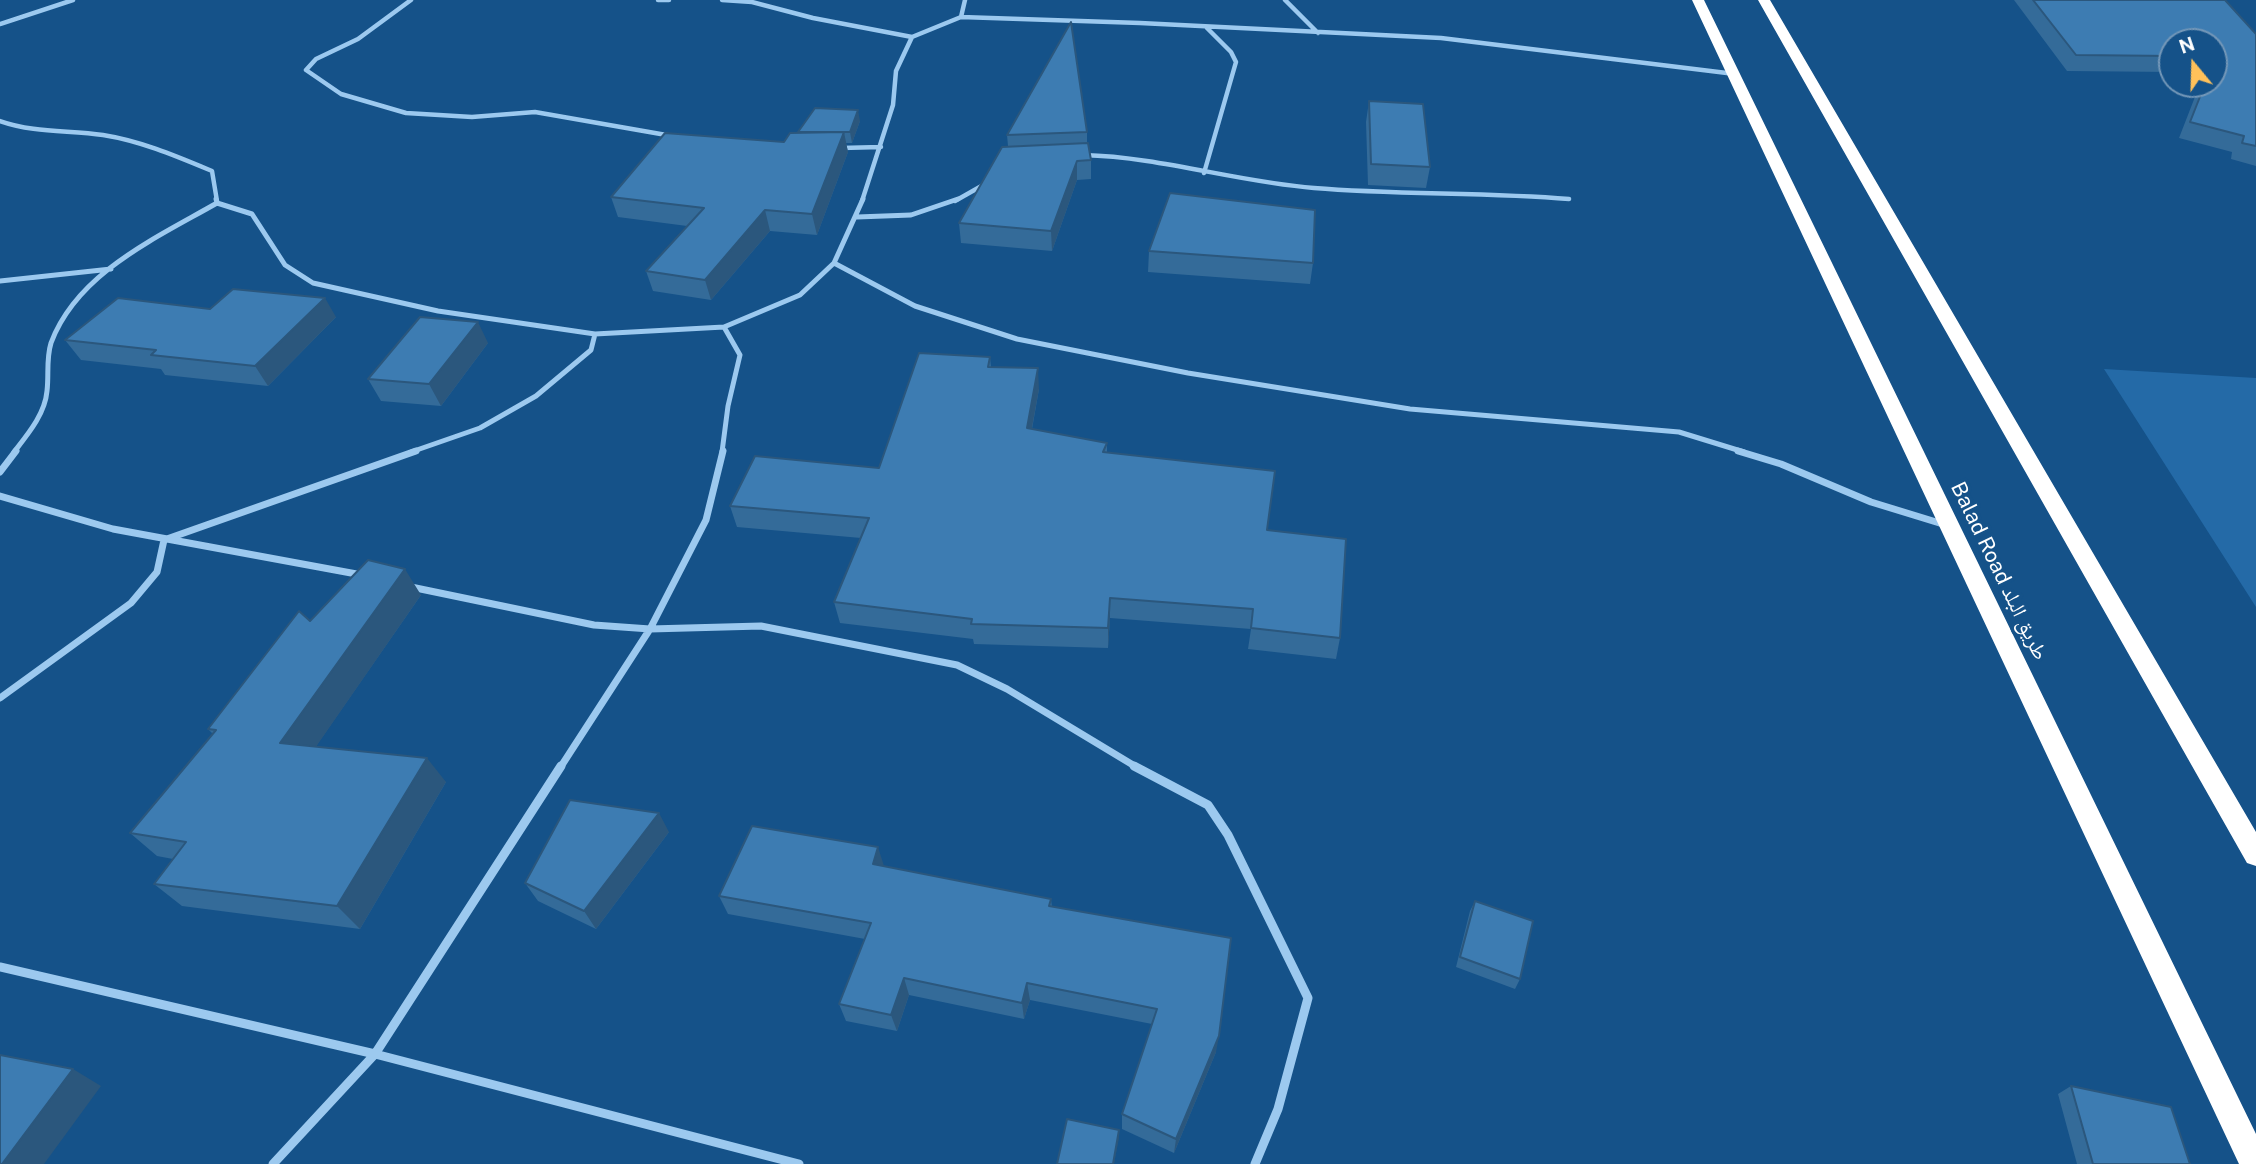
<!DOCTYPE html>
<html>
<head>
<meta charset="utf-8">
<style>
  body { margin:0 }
  #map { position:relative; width:2256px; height:1164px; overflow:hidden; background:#155289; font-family:"Public Sans",sans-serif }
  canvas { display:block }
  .north { position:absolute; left:2158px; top:28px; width:70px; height:70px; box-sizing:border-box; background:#155289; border:2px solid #7397b8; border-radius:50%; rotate:341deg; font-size:19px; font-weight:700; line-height:28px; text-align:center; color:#fff }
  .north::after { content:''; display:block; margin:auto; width:24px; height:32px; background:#ffc15a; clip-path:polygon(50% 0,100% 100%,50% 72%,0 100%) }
</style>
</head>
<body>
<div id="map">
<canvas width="2256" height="1164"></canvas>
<div class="north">N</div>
</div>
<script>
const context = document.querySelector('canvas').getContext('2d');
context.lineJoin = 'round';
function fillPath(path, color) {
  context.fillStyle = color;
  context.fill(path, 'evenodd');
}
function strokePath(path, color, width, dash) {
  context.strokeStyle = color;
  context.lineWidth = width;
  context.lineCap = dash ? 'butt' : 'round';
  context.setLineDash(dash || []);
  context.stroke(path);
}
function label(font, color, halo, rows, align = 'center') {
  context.font = font + ' "Public Sans","Noto Naskh Arabic",sans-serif';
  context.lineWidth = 7;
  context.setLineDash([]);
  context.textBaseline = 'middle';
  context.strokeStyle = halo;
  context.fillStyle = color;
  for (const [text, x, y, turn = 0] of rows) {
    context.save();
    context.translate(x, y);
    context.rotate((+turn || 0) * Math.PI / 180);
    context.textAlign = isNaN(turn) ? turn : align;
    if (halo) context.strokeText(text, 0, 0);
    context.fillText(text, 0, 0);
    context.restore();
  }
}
fillPath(new Path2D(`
  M 2104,369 L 2256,378 L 2256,607 Z`), '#246aa7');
strokePath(new Path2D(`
  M 411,0 L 358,39 L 316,59 L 306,70 L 341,94 L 406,113 L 472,117 L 535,112 L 672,136
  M 658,0 L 669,0
  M 722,0 L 752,2 L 813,18 L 912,37 L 961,17 L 1140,23 L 1441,38 L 1735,74
  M 1285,0 L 1318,33
  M 961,17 L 965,0
  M 0,24 L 73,0
  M 0,121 C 34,133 68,130 103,135 C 141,141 176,156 212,171 L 217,201
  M 841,148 L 881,147
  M 1083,155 C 1161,157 1237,182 1314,188 C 1399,195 1484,192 1569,199
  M 1204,173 L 1236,62 L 1231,52 L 1207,28
  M 862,201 L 893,105 L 896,71 L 912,37
  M 955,201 L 985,184`), '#9cc9ef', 4.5);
strokePath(new Path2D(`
  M 216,199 L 217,203 L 252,214 L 285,265 L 313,283 L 438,311 L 595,334 L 724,327 L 800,295 L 834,263 L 863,199
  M 857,217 L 911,215 L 958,199
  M 834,263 L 915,306 L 1017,339 L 1188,373 L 1410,409 L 1679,432 L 1744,452
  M 0,281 L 111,269
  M 14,452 C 28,434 45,414 47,391 C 49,375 46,359 51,343 C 77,273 156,238 217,203
  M 411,452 L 480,428 L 536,396 L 591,350 L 595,334
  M 722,452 L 728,406 L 740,355 L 724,327`), '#9cc9ef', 5);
strokePath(new Path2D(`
  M 1738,451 L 1781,464 L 1871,502 L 1946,525
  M 0,472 L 16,451
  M 0,496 L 113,529 L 362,575
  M 411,587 L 594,625 L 650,629 L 761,626 L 957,665 L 1007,689 L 1138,768
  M 0,698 L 131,603 L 157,572 L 164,540 L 416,451
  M 560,768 L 650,629 L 706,520 L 723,451`), '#9cc9ef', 7);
strokePath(new Path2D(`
  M 1134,766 L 1208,805 L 1228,835 L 1308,998 L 1278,1109 L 1255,1164
  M 0,967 L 375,1054 L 799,1164
  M 273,1164 L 375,1054 L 561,766`), '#9cc9ef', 9);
fillPath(new Path2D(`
  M 1692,0 L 1704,0 L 2256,1134 L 2256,1164 L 2239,1164 Z
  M 1758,0 L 1770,0 L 2256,832 L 2256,866 L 2247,863 Z`), '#fff');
fillPath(new Path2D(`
  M 2014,0 L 2225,0 L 2256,34 L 2256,166 L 2231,159 L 2232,152 L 2179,138 L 2200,84 L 2214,84 L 2214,42 L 2172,42 L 2172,72 L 2067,71 Z
  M 1369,101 L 1430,167 L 1426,188 L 1368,185 L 1366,122 Z
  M 860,121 L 852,143 L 846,143 L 848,152 L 817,235 L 770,231 L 711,300 L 653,291 L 646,271 L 687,226 L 618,217 L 611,197 L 784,142 Z
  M 1087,132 L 1087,143 L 1091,160 L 1091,179 L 1077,180 L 1052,251 L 961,243 L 959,223 L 1008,146 L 1007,135 Z
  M 1149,251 L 1313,263 L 1310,284 L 1148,272 Z
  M 210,309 L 336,317 L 268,386 L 165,375 L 161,369 L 81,360 L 65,340 Z
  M 488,343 L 441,406 L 381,401 L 368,379 Z
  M 990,357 L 991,367 L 1039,389 L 1032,429 L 1107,443 L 1107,452 L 1267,530 L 1340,638 L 1336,659 L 1248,649 L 1251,629 L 1110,618 L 1108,648 L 974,644 L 973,639 L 840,623 L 834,602 L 861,538 L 737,527 L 730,506 L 879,468 Z
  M 421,595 L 316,746 L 446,782 L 360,929 L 182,906 L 154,884 L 173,859 L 157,856 L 130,833 L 213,734 L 208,729 L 310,621 Z
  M 669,832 L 596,929 L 538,901 L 525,883 Z
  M 884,866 L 1051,899 L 1052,907 L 1216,1052 L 1174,1153 L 1122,1129 L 1122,1114 L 1152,1024 L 1030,1000 L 1024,1019 L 909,995 L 897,1031 L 846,1021 L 839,1004 L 865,939 L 728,914 L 719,896 Z
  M 1475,901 L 1520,979 L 1515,989 L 1456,967 L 1470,911 Z
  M 2071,1086 L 2190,1164 L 2077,1164 L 2058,1094 Z`), '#346b99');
fillPath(new Path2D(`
  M 858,110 L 860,121 L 852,143 L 850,132 Z
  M 844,132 L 848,152 L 817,235 L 812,214 Z
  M 1077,161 L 1077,180 L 1052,251 L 1051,231 Z
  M 765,210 L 770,231 L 711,300 L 705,280 Z
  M 325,298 L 336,317 L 268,386 L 255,366 Z
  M 478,322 L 488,343 L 441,406 L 429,384 Z
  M 1038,368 L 1039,389 L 1028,449 L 1027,428 Z
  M 405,569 L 421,595 L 302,767 L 280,743 Z
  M 1110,598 L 1110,618 L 1108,648 L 1108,628 Z
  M 427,758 L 446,782 L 360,929 L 337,906 Z
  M 659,813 L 669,832 L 596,929 L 584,911 Z
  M 878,847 L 884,866 L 873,864 Z
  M 904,978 L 909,995 L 897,1031 L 891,1015 Z
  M 1027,983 L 1030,1000 L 1024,1019 L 1022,1003 Z
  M 1219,1036 L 1216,1052 L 1174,1153 L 1176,1139 Z
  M 73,1069 L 101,1086 L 44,1164 L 2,1164 Z
  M 1119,1130 L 1119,1138 L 1114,1164 L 1113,1164 Z`), '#2b577d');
const building = new Path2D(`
  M 2033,0 L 2225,0 L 2256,34 L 2256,146 L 2242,143 L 2244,136 L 2190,122 L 2205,84 L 2214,84 L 2214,60 L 2215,57 L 2214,57 L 2214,42 L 2172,42 L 2172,56 L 2076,55 Z
  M 1071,22 L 1087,132 L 1007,135 Z
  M 1369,101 L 1423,104 L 1430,167 L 1371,164 Z
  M 815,108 L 858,110 L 850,132 L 798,132 Z
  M 844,132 L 812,214 L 765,210 L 705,280 L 646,271 L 704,208 L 611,197 L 665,133 L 784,142 L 790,133 Z
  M 1088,143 L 1091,160 L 1077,161 L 1051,231 L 959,223 L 1002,147 Z
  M 1170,193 L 1315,210 L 1313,263 L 1149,251 Z
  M 233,289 L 325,298 L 255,366 L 151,355 L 156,350 L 65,340 L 118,298 L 210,309 Z
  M 420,317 L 478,322 L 429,384 L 368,379 Z
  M 919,353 L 990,357 L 988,367 L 1038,368 L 1027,428 L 1107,443 L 1103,452 L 1275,471 L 1267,530 L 1346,539 L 1340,638 L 1251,628 L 1253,609 L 1110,598 L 1108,628 L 971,624 L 972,619 L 834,602 L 869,518 L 730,506 L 755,456 L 879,468 Z
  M 368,560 L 405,569 L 280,743 L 427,758 L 337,906 L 154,884 L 186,842 L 130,833 L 216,730 L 208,729 L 299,611 L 310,621 Z
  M 570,800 L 659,813 L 584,911 L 525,883 Z
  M 752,826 L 878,847 L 873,864 L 1051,899 L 1049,906 L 1231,938 L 1219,1036 L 1176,1139 L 1122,1114 L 1157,1009 L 1027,983 L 1022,1003 L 904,978 L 891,1015 L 839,1004 L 871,923 L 719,896 Z
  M 1475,901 L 1533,921 L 1520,979 L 1460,957 Z
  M 0,1055 L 73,1069 L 2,1164 L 0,1164 Z
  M 2071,1086 L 2171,1107 L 2190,1164 L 2093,1164 Z
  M 1067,1119 L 1119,1130 L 1113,1164 L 1057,1164 Z`);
fillPath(building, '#3d7cb2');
strokePath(building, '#2b577d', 2);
label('21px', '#fff', '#155289', [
  ["Balad Road طريق البلد",1999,571,64]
]);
</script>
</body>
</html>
